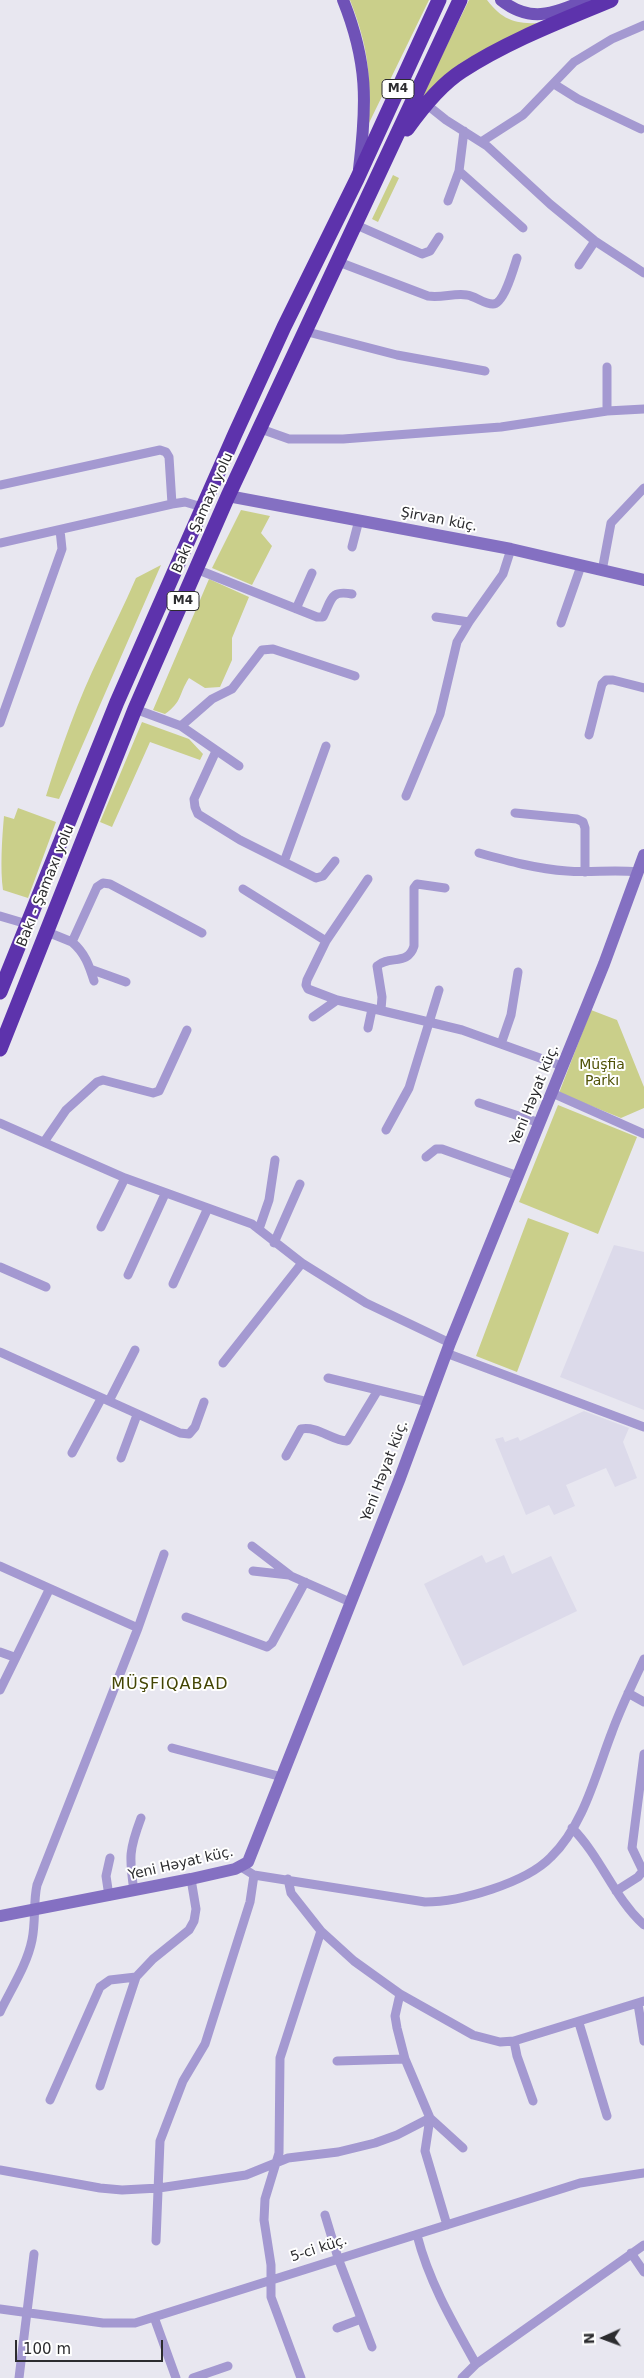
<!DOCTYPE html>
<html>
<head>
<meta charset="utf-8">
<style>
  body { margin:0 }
  #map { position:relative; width:644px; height:2378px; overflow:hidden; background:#e8e7f0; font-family:"DejaVu Sans",sans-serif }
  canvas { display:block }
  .north { position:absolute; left:579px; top:2313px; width:50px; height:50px; -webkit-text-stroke:4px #fff; paint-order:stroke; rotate:268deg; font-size:14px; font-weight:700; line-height:20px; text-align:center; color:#2c2c2f }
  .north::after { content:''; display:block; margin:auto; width:18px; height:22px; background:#2c2c2f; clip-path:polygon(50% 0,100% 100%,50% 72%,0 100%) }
  .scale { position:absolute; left:15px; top:2340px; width:148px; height:22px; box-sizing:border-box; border:2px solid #2c2c2f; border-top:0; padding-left:6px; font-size:15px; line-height:18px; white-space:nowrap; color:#2c2c2f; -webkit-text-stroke:4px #fff; paint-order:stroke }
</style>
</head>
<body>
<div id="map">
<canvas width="644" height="2378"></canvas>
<div class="north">N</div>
<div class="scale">100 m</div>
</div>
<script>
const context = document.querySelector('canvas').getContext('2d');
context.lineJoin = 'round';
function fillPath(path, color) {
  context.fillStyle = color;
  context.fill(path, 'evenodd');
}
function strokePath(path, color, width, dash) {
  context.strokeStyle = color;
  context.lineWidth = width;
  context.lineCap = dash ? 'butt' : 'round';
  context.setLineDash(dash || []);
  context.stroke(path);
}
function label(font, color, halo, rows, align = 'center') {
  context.font = font + ' "DejaVu Sans",sans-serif';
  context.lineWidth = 4;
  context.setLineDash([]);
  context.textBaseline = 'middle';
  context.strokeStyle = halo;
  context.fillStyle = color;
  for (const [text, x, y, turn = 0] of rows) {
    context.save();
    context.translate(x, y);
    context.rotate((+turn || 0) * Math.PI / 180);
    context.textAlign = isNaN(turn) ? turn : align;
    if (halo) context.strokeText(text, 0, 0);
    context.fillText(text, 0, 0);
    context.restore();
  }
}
fillPath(new Path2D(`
  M 614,1245 L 644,1252 L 644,1410 L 560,1377 Z
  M 584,1411 L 629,1428 L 623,1442 L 637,1478 L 615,1487 L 606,1468 L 566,1485 L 575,1506 L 554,1515 L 549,1505 L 526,1515 L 495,1439 L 503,1437 L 505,1442 L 518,1437 L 520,1441 Z
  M 482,1555 L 486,1563 L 504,1555 L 512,1574 L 551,1556 L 577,1611 L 463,1666 L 424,1584 Z`), '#dcdaea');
fillPath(new Path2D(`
  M 350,0 L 429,0 L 369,123 C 371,74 368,46 350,0 Z
  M 469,0 L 487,0 C 504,22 517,24 544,23 L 418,104 Z
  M 393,175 L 399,178 L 378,222 L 372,219 Z
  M 241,510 L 270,516 L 261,533 L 272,546 L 252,585 L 212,568 Z
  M 161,565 L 59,799 L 46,796 C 61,748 78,700 100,655 C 112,629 125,604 136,578 Z
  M 209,579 L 249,597 L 232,638 L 232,660 L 220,687 L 205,688 L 189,678 C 178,695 183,701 165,714 L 153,710 Z
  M 142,722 L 189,739 L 203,754 L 200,760 L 150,742 L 112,827 L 100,822 Z
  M 18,808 L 56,822 L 28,898 L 3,890 C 0,869 2,838 4,816 L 14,819 Z
  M 591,1010 L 617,1020 L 644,1087 L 644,1108 L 621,1118 L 559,1093 Z
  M 558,1105 L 637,1137 L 598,1234 L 519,1202 Z
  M 528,1218 L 569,1233 L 517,1372 L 476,1356 Z`), '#cacf8a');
strokePath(new Path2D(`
  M 554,84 L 578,99 L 641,129
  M 426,104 L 446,120 L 487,146 L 550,204 L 595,241 L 644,273
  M 481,142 L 523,115 L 574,62 L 612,39 L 644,25
  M 459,171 L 523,228
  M 448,201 L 459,171 L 464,131
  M 354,224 L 422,254 L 430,251 L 439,237
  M 336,261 L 428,296 C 442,298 454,293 467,295 C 475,296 484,304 493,304 C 504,304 514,267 517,258
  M 579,265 L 595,241
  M 304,331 L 397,355 L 485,371
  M 607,411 L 607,367
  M 258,428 L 289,439 L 343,439 L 501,427 L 607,411 L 644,409
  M 0,485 L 160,450 L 166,452 L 169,457 L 172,504
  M 0,543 L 172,504 L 185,502 L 202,507
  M 352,547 L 359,520
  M 196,569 L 317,617 L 323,617 C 332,599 330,590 352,594
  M 602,571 L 611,523 L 644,488
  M 296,609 L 312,573
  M 436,617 L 469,622
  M 561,623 L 581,566
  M 135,709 L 181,726 L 239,766
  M 0,723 L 57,563 L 62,549 L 60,530
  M 181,726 L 212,699 L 232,689 L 262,650 L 273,649 L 355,676
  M 589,735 L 602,684 L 606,680 L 613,680 L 644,688
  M 216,751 L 194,799 L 195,807 L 198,814 L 240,840 L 316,878 L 323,876 L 335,861
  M 406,796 L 440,714 L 457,642 L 469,622 L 503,574 L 511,549
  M 515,813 L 577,819 L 583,822 L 585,828 L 585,872
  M 479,853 C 508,861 537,869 567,871 C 591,873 614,869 637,872
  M 284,862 L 326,746
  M 243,889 L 326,941
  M 0,916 L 27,924
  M 45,931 L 72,942 L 97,887 L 103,883 L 110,884 L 202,933
  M 72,942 C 85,953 89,965 94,981
  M 90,969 L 126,982
  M 337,1000 L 308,989 L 306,985 L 307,980 L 326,941 L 368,879
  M 381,1010 L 382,997 L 377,966 C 389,955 408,966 414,946 L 414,888 L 417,884 L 445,888
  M 313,1017 L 337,1000 L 462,1030 L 562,1066
  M 368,1028 L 372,1009
  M 501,1044 L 511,1015 L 518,972
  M 552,1093 L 644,1134
  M 479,1103 L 540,1123
  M 0,1123 L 125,1178 L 252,1224 L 302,1263 L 366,1303 L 450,1343
  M 386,1130 L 409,1088 L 439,990
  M 44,1142 L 66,1110 L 97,1082 L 103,1080 L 153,1093 L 159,1091 L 187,1030
  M 426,1157 L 436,1149 L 442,1149 L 518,1176
  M 101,1227 L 125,1178
  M 259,1229 L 269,1200 L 275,1160
  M 274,1243 L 300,1184
  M 0,1267 L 46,1287
  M 128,1275 L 165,1194
  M 173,1284 L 208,1208
  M 0,1352 L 180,1433 L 189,1434 L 195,1427 L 204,1402
  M 446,1353 L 644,1427
  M 223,1363 L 302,1263
  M 328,1378 L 428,1402
  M 109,1401 L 135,1350
  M 72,1453 L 101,1399
  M 286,1456 L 301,1429 C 318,1426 331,1440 347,1441 L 378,1390
  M 121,1458 L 137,1415
  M 252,1546 L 291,1576 L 350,1602
  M 0,1566 L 138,1628
  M 253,1571 L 289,1575
  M 186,1617 L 267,1647 L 272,1643 L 305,1582
  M 0,1652 L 14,1657
  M 0,1690 L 49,1590
  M 628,1693 L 644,1702
  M 172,1748 L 282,1777
  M 572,1828 C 601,1857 614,1898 644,1925
  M 241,1867 L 254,1875 L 425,1902 C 460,1902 526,1883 551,1857 C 584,1825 596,1773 612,1732 C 621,1707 633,1683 644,1659
  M 288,1879 L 291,1893 L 321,1931 L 354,1961 L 400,1994 L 473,2035 L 500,2042 L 514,2041 L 644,2001
  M 134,1891 C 129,1857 129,1850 141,1818
  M 616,1891 L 638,1877 L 643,1871 L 632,1848 L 644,1754
  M 109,1896 L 106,1876 L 110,1858
  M 400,1994 L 395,2016 L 397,2028 L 405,2059 L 430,2118 L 425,2151 L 447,2225
  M 638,2004 L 644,2041
  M 0,2012 C 11,1989 27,1965 32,1940 C 36,1921 33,1903 37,1885 L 138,1628 L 164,1554
  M 579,2023 L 607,2116
  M 514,2041 L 517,2056 L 533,2101
  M 337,2061 L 405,2059
  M 100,2086 L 136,1977 L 153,1959 L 189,1930 L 194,1921 L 196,1909 L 191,1879
  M 50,2100 L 100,1987 L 110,1980 L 136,1977
  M 0,2170 L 100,2188 L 122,2190 L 159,2188 L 246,2175 L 288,2158 L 338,2152 L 375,2143 L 397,2135 L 430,2118 L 463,2148
  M 325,2215 L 338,2258 L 372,2347
  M 417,2235 C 429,2282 453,2323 476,2364
  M 156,2241 L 160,2141 L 183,2081 L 205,2044 L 250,1902 L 254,1875
  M 631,2253 L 644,2272
  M 0,2309 L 103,2323 L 135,2323 L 580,2183 L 644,2173
  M 154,2317 L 176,2378
  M 337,2328 L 361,2319
  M 19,2378 L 34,2254
  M 193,2378 L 228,2366
  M 301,2378 L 271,2297 L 271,2265 L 264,2220 L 265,2199 L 279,2153 L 280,2058 L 321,1931
  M 462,2378 L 476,2364 L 644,2245`), '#a499d1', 9);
strokePath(new Path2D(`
  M 228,496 L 511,549 L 644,580
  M 0,1916 L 191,1879 L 235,1869 L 248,1862 L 400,1478 L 450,1343 L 604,964 L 644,855`), '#8470c2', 12);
strokePath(new Path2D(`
  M 343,0 C 368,62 367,103 359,169
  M 501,0 C 531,24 554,13 586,0`), '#6f52b7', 12);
strokePath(new Path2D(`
  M 407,129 C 422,108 440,85 462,71 C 508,41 561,21 611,0
  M 0,992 L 117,702 L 235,434 L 284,327 L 357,179 L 439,0
  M 0,1049 L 135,709 L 228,496 L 460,0`), '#5d33ac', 15);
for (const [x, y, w] of [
  [398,89,32],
  [183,601,32]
]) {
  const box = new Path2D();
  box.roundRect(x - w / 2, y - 9.5, w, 19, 4);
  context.fillStyle = '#fff';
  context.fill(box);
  strokePath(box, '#2c2c2f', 1);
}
label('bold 12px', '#2c2c2f', null, [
  ["M4",398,89],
  ["M4",183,601]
]);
label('14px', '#2c2c2f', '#fff', [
  ["Bakı - Şamaxı yolu",203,513,-66],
  ["Şirvan küç.",439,520,11],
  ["Bakı - Şamaxı yolu",46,886,-68],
  ["Yeni Həyat küç.",535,1095,-68],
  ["Yeni Həyat küç.",385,1471,-69],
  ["Yeni Həyat küç.",181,1864,-13],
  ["5-ci küç.",319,2249,-18]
]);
label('14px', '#505206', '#fff', [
  ["Müşfia",602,1065],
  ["Parkı",602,1081]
]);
context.letterSpacing = '1px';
label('16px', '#434504', '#fff', [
  ["MÜŞFIQABAD",170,1685]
]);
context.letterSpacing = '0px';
</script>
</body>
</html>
